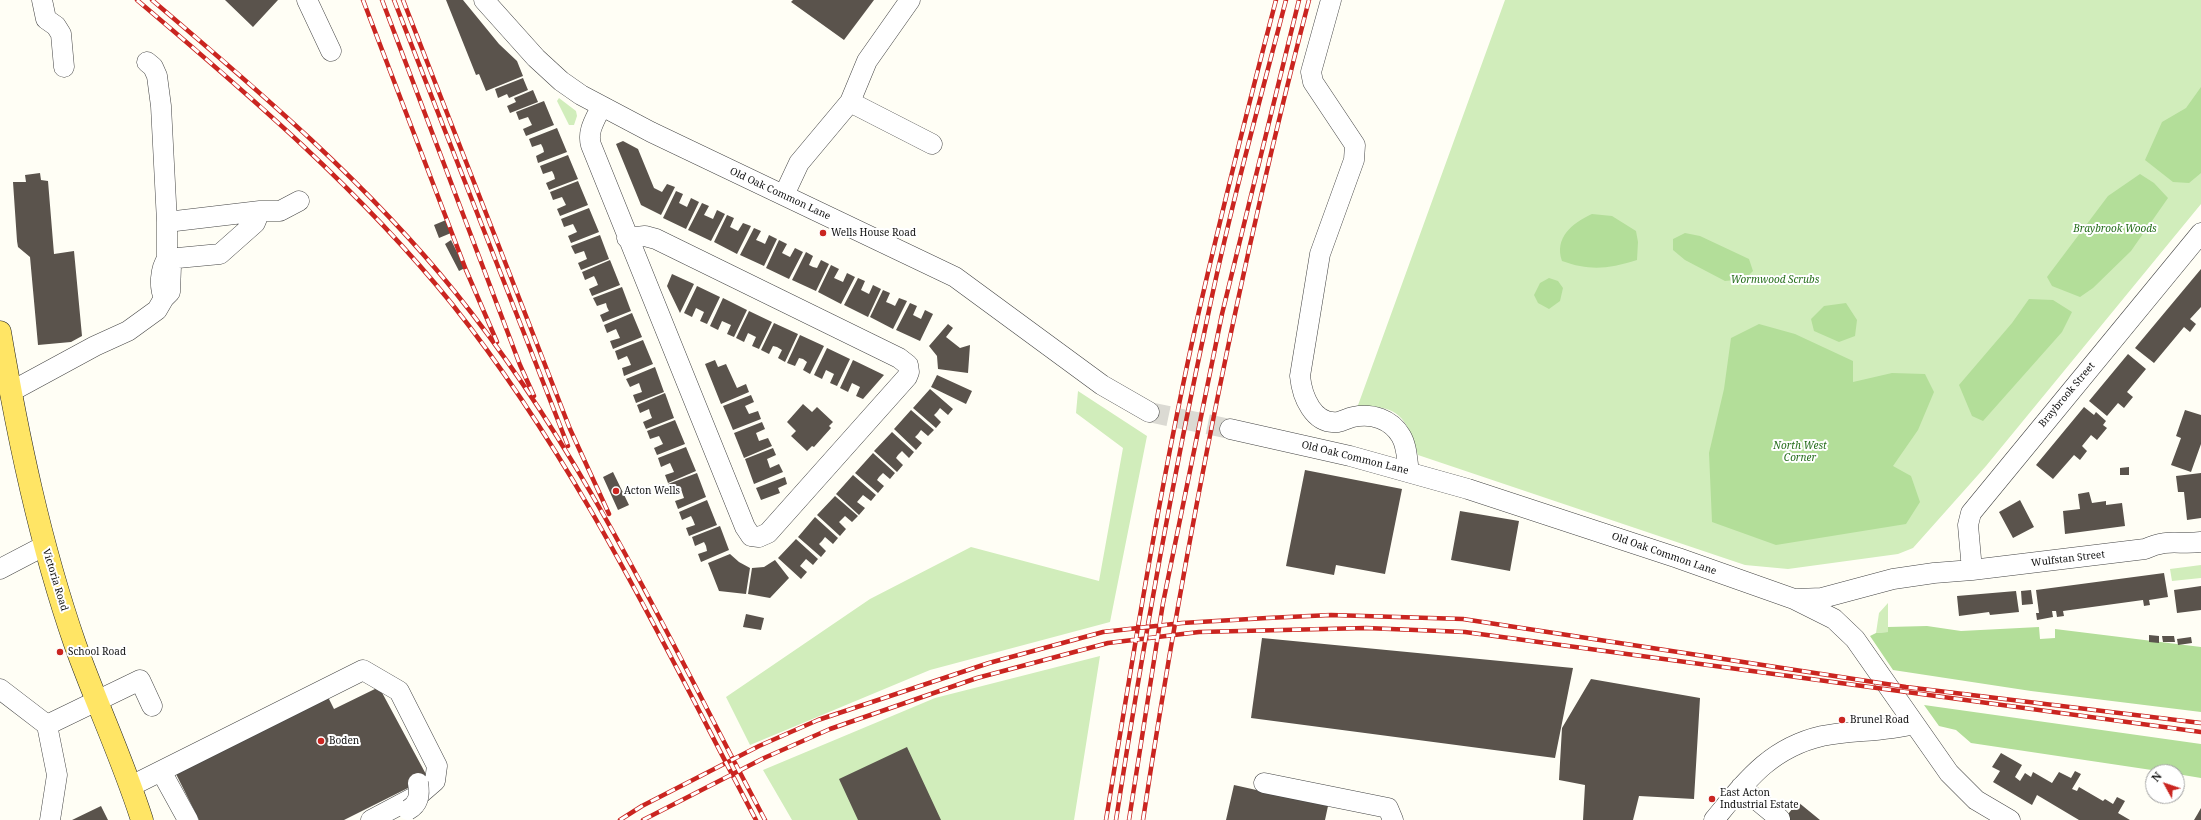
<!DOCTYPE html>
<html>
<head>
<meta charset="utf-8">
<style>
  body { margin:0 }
  #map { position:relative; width:2201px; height:820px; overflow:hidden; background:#fffef5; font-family:"Noto Serif",serif }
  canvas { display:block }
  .north { position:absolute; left:2145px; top:764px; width:40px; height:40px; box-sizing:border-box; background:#fff; border:1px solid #a0a0a0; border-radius:50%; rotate:310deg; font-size:11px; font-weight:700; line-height:16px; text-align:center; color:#111 }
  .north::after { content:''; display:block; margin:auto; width:14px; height:18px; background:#ca2520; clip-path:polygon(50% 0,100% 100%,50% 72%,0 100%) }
</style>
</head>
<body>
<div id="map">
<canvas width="2201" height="820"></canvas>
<div class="north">N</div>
</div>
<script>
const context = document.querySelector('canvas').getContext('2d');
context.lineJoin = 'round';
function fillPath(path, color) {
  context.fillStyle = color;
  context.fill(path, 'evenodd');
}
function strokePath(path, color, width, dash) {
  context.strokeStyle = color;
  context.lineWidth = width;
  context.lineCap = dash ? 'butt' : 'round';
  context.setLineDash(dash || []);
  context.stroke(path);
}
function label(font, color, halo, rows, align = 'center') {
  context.font = font + ' "Noto Serif",serif';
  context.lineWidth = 4;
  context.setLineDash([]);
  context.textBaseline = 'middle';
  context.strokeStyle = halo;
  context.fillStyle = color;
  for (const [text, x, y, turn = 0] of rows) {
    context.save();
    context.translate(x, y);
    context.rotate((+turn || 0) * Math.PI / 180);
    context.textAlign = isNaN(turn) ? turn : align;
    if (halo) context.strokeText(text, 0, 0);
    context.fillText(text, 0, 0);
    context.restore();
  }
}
fillPath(new Path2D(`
  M 1505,0 L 2201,0 L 2201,204 L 1986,466 L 1913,548 L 1898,554 L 1788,569 L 1745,565 L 1418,455 C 1407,419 1399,403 1357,408 Z
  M 559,98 L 576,111 L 577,116 L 574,125 L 569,125 L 557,101 Z
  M 1078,391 L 1147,436 L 1110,622 L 930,670 L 750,745 L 726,697 L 870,599 L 971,547 L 1099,581 L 1123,448 L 1076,413 Z
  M 2201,565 L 2201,578 L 2172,581 L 2170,569 Z
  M 1888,603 L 1888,632 L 1876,633 L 1879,613 Z
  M 1100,656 L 1074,820 L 792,820 L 763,770 L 935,698 Z`), '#d1edbb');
fillPath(new Path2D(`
  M 2201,87 L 2201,173 L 2189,183 L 2173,182 L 2145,160 L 2162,122 L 2186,108 Z
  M 2140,174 L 2154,183 L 2168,198 L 2131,251 L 2093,288 L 2080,297 L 2052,286 L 2047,277 L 2108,196 Z
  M 1592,214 L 1612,216 L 1636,231 L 1638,242 L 1637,260 C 1608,269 1590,271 1562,261 C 1554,238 1572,223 1592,214 Z
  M 1685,233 L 1700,236 L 1749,259 L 1753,271 L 1745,279 L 1725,281 L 1685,260 L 1673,250 L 1673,239 Z
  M 1549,278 L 1558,281 L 1563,288 L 1560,301 L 1549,309 L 1538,303 L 1534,295 L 1540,283 Z
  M 2029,299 L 2053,300 L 2072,312 L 2062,332 L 1983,421 L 1972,416 L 1959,385 L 2012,323 Z
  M 1846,303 L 1857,320 L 1855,336 L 1839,342 L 1814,331 L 1811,319 L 1824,306 Z
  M 1759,324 L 1795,334 L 1853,361 L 1853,382 L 1892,373 L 1925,374 L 1934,392 L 1918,430 L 1893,466 L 1911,476 L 1920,502 L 1906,524 L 1776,545 L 1712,522 L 1709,453 L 1724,389 L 1731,338 Z
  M 1927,626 L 1961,631 L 2039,627 L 2040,639 L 2055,638 L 2055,629 L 2201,647 L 2201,712 L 2031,691 L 1893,670 L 1870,636 L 1876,633 L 1888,632 L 1888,627 Z
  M 1924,705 L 2201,744 L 2201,778 L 2177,774 L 2177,772 L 2165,772 L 1971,743 L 1956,730 L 1939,726 Z`), '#b3de99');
fillPath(new Path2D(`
  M 225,0 L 278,0 L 253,27 Z
  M 446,0 L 463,0 L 499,44 L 517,61 L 523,76 L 486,91 L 479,74 L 476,75 Z
  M 793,0 L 874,0 L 844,40 L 791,2 Z
  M 523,78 L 528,90 L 509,98 L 507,94 L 498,98 L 495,89 Z
  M 533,90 L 538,102 L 510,113 L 507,106 L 516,102 L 514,98 Z
  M 544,101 L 554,125 L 526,136 L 523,129 L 532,125 L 528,117 L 519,120 L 516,112 Z
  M 557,128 L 567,152 L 538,163 L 536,156 L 544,152 L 543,148 L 541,144 L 532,147 L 529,139 Z
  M 623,141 L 638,149 L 654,188 L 662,192 L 667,184 L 675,187 L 661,215 L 641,205 L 616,144 Z
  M 568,155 L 578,179 L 549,190 L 546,183 L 555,179 L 554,175 L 552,171 L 543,174 L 540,166 Z
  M 40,173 L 41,180 L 48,181 L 54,254 L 74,251 L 82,336 L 71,342 L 38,345 L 30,257 L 18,247 L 17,241 L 13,182 L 26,182 L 25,175 Z
  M 578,181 L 588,205 L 560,216 L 557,209 L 566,205 L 562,197 L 553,200 L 550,192 Z
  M 676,191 L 683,194 L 679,203 L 687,207 L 691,198 L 699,202 L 686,229 L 663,218 Z
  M 702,203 L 709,206 L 704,215 L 713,219 L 717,210 L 725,214 L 711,241 L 688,230 Z
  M 589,208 L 599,232 L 571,243 L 568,236 L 577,232 L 573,224 L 564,227 L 561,219 Z
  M 727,215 L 734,218 L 730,227 L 738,231 L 743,223 L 751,226 L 737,254 L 714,242 Z
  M 446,220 L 451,233 L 439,238 L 434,225 Z
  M 754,228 L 761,231 L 756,240 L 761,242 L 765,244 L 769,235 L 777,239 L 764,266 L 740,255 Z
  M 600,235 L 609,259 L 581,270 L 578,263 L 587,259 L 584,251 L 575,254 L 571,246 Z
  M 451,240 L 465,268 L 459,271 L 445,244 Z
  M 779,240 L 787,244 L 782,253 L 790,257 L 795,248 L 803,252 L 789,279 L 766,268 Z
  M 806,252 L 813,256 L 809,265 L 813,267 L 817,268 L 821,260 L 829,264 L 816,291 L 792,280 Z
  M 610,260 L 620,285 L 592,296 L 589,289 L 598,285 L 596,280 L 594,276 L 585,280 L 582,272 Z
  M 831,265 L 839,269 L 834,278 L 843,282 L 847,273 L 855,277 L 841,304 L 818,292 Z
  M 2201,269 L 2201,307 L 2190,319 L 2196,324 L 2190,332 L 2184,327 L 2154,363 L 2135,348 Z
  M 672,274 L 694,284 L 680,313 L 667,286 Z
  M 858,278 L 865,281 L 861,290 L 869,294 L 873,285 L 881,289 L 868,317 L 844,305 Z
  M 697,286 L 720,297 L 707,324 L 700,321 L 704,312 L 696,308 L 692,317 L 684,313 Z
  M 622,287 L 631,311 L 603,322 L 600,315 L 609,311 L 607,307 L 606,303 L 597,306 L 593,298 Z
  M 883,290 L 890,293 L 886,302 L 891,304 L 895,306 L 899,298 L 907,301 L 893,329 L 870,317 Z
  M 723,298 L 747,310 L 734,337 L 727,334 L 731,325 L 722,321 L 718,330 L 710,326 Z
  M 910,303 L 917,306 L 913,315 L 921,319 L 925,310 L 933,314 L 920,341 L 896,330 Z
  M 749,311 L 772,322 L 759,349 L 752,346 L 756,337 L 748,333 L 744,342 L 736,338 Z
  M 632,313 L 642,337 L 613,349 L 610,341 L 620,338 L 616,329 L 607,333 L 604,325 Z
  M 774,323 L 798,334 L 785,362 L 778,358 L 782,350 L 777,347 L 773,346 L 769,354 L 761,350 Z
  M 948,324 L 953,328 L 946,337 L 960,348 L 970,345 L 968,373 L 938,369 L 937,356 L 929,346 Z
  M 800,335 L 824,346 L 810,374 L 803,370 L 807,362 L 803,359 L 799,358 L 795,366 L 787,363 Z
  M 643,340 L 653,364 L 624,376 L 622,368 L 631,365 L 629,360 L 627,356 L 618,360 L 615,351 Z
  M 827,348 L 850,359 L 837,386 L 830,383 L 834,374 L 826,370 L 822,379 L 814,375 Z
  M 2128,354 L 2146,369 L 2127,392 L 2133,397 L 2124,408 L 2118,403 L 2107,416 L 2089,401 Z
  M 715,360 L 718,367 L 726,364 L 737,388 L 746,384 L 749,392 L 721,404 L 705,364 Z
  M 853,360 L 884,375 L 863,399 L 856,396 L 860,387 L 852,383 L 848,392 L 840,388 Z
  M 655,367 L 664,392 L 636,403 L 633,395 L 642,392 L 639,383 L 630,387 L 626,379 Z
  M 937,375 L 972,391 L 966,404 L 931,387 Z
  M 930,389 L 953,409 L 948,415 L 940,408 L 937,412 L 934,415 L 941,422 L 936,428 L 913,408 Z
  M 665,393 L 674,418 L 646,429 L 643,422 L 652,418 L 650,413 L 649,409 L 640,413 L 637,405 Z
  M 751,395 L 754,402 L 745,406 L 749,414 L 758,411 L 761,419 L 733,430 L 723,406 Z
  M 803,404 L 812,412 L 817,407 L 833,422 L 829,426 L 831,428 L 814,447 L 812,446 L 807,451 L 791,436 L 796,431 L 787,422 Z
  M 2084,407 L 2094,415 L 2096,412 L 2106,421 L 2103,425 L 2107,428 L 2097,440 L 2091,435 L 2082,446 L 2087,451 L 2080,460 L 2074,455 L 2053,479 L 2036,465 Z
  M 911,410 L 934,430 L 928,436 L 921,430 L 918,434 L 915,437 L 922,443 L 916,450 L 894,429 Z
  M 2185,410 L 2201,415 L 2201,444 L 2191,472 L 2171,465 L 2181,438 L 2176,436 Z
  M 675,420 L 685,444 L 657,455 L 654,448 L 663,444 L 659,436 L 650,439 L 647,431 Z
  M 762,422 L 765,429 L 756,433 L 759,441 L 768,438 L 772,446 L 744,458 L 734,433 Z
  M 892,432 L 914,452 L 909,458 L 902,451 L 898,455 L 896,458 L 903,465 L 897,472 L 874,451 Z
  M 686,447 L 696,471 L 668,483 L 665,475 L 674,472 L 670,463 L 661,467 L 658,458 Z
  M 773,448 L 776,455 L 767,459 L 770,468 L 779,464 L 783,472 L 754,484 L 745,459 Z
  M 873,453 L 895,473 L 890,479 L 883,473 L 879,477 L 877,480 L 884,486 L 878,493 L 855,473 Z
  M 2129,467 L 2129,475 L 2120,475 L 2120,468 Z
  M 1305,470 L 1402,489 L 1385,574 L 1336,565 L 1334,575 L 1286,566 Z
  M 613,472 L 629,505 L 618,510 L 603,477 Z
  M 697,473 L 706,497 L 678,509 L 675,501 L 684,498 L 681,489 L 672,493 L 668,484 Z
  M 2201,473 L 2201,518 L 2187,520 L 2184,492 L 2178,492 L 2176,476 Z
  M 853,475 L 876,495 L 871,501 L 863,495 L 857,502 L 865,508 L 859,515 L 836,494 Z
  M 785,477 L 787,484 L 778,488 L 780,493 L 761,500 L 756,488 Z
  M 2089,492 L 2092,503 L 2106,501 L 2106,505 L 2122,503 L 2125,526 L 2065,534 L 2063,511 L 2080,509 L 2078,494 Z
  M 835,496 L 858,516 L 852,522 L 845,516 L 839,522 L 846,529 L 840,536 L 817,515 Z
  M 707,500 L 717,525 L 689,536 L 686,528 L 695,525 L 693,520 L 691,516 L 682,520 L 679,512 Z
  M 2020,500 L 2034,527 L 2013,538 L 1999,512 Z
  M 1460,511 L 1519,521 L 1510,571 L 1451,560 Z
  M 815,517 L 838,538 L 833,544 L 825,537 L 822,541 L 819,544 L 826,551 L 821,557 L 798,537 Z
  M 720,526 L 729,550 L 701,562 L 698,554 L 707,551 L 706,546 L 704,542 L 695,546 L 692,537 Z
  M 796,539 L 818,559 L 813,565 L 806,559 L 800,566 L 807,572 L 801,579 L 778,558 Z
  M 730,554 L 739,562 L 750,568 L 746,594 L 719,591 L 708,563 Z
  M 775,560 L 789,578 L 770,598 L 748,594 L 752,568 L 764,567 Z
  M 2164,573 L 2168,597 L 2149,600 L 2150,605 L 2144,606 L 2143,600 L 2063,611 L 2064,616 L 2057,617 L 2056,611 L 2052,611 L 2053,617 L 2037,620 L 2036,613 L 2039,613 L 2036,590 Z
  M 2201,586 L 2201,610 L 2177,613 L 2174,590 Z
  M 2031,590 L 2033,604 L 2022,605 L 2021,591 Z
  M 2016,591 L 2019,612 L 1990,615 L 1989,612 L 1959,616 L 1957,596 Z
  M 746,614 L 764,618 L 761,630 L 743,627 Z
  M 2149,635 L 2159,636 L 2159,643 L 2149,642 Z
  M 2162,636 L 2174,636 L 2175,642 L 2163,642 Z
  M 2191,637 L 2192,643 L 2178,645 L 2177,639 Z
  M 1262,638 L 1573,668 L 1555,758 L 1251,718 Z
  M 1591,679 L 1700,698 L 1694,799 L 1639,796 L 1633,820 L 1583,820 L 1585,785 L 1559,780 L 1562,728 Z
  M 379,687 L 428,778 L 344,820 L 199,820 L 175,772 L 326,693 L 334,709 Z
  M 907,747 L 941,820 L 858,820 L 839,779 Z
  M 2001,753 L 2022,765 L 2015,777 L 2020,781 L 2025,773 L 2031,777 L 2033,772 L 2052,783 L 2059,772 L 2071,778 L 2075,771 L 2081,774 L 2072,789 L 2077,791 L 2079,787 L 2103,801 L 2105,799 L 2113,804 L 2117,797 L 2125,801 L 2118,813 L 2130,820 L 2079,820 L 2037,795 L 2032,805 L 1993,782 L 2000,771 L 1992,767 Z
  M 1234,785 L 1328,806 L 1325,820 L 1226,820 Z
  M 1798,802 L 1820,820 L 1783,820 Z
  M 101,806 L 108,820 L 72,820 Z
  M 2201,808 L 2201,820 L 2194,820 L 2197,815 Z`), '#5a534c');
strokePath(new Path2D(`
  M 1149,412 L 1230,429`), '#dbdad3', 20, [20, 10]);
const minor = new Path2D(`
  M 42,0 L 46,19 L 56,26 L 61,34 L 64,67
  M 307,0 L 331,51
  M 484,0 L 536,58 L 561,81 L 581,95 L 651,132 L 955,277 L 1102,385 L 1149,412
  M 1331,0 L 1311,72 L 1313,82 L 1355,145 L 1354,160 L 1320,254 L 1300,376 C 1302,396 1313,425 1338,422 C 1343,421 1348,418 1353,417 C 1372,413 1391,419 1401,436 C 1407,446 1407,460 1409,472
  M 147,62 L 153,67 L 157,76 L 161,106 L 167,222 L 167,259 L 220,254 L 255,223 L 260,211
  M 850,102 L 867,61 L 910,0
  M 601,107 C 595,120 587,131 591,145 L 745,527 L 751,536 L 759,537 L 768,533 L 907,377 L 909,372 L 908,365 L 899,358 L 656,239 L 645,236 L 627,238
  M 784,195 L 799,163 L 850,102 L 932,144
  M 167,222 L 260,211 L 280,211 L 299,201
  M 12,391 L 95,346 L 128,331 L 157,310 L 164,298 L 170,292 L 171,266 L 167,259 C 160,269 159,287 164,298
  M 1230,429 L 1350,456 L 1468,489 L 1678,558 L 1794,599 L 1834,619 L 1855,639 L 1949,773 L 1976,800 L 2010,820
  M 0,569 L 44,546
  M 1972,570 L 1968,525 L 1971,513 L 2201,233
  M 1796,599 L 1822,598 L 1893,579 L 1934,573 L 1972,570 L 2145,549 C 2168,538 2179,545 2201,542
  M 0,689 L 47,725 L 57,775 L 50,820
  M 47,725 L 140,680 L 152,706
  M 161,771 L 188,820
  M 1264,783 L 1388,808 L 1393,820
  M 131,786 L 363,670 L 399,691 L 437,766 L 435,781 L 420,794 L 371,820
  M 1741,787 L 1780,819
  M 1714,820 C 1746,781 1770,748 1822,736 C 1852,730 1883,732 1913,724`);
const major = new Path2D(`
  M 0,332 C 18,437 40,543 75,644 C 96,703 123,760 142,820`);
strokePath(minor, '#444', 21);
strokePath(major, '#222', 23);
strokePath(minor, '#fff', 20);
strokePath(major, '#ffe565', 22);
const rail = new Path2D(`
  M 137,0 C 248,94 360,190 452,304 C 577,461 663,644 756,820
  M 152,0 C 259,91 367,183 455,292 C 584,452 669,640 765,820
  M 363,0 L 466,270 L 497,342
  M 382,0 L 520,365 L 534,396
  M 394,0 L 568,446
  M 403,0 L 570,429 L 609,514
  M 620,820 L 642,806 L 759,746 L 818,720 L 989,663 L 1103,632 L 1182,623 L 1267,618 L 1331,615 L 1463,619 L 1906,687 L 2201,723
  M 643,820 L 764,758 L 830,729 L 977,678 L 1108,643 L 1199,632 L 1366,628 L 1465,632 L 2201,732
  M 1106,820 C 1134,650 1161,479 1199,311 C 1223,207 1249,103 1276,0
  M 1116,820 C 1142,651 1172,482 1208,315 C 1230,209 1259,104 1286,0
  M 1129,820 L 1163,603 L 1222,314 L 1299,0
  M 1143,820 C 1185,544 1239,270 1309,0`);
strokePath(rail, '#ca2520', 4.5);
strokePath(rail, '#fff', 3, [9]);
const minorBridge = new Path2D(`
  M 408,810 C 419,804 420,795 418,783`);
strokePath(minorBridge, '#444', 21, []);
strokePath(minorBridge, '#fff', 20);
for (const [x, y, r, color] of [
  [823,233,4,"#ca2520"],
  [616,491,4,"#ca2520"],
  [60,652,4,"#ca2520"],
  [1842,720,4,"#ca2520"],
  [321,741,4,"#ca2520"],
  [1712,799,4,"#ca2520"]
]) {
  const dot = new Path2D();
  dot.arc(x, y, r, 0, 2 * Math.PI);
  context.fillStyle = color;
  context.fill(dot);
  strokePath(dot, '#fff', 1.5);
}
label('10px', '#111', '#fff', [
  ["Old Oak Common Lane",780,194,25],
  ["Braybrook Street",2067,395,-50],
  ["Old Oak Common Lane",1355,458,14],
  ["Old Oak Common Lane",1664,554,19],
  ["Wulfstan Street",2068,559,-7],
  ["Victoria Road",55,580,73]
]);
label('italic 10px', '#266e1c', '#fff', [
  ["Braybrook Woods",2115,229],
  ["Wormwood Scrubs",1775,280],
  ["North West",1800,446],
  ["Corner",1800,458]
]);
label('10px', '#111', '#fff', [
  ["Wells House Road",831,233],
  ["Acton Wells",624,491],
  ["School Road",68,652],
  ["Brunel Road",1850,720],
  ["Boden",329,741],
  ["East Acton",1720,793],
  ["Industrial Estate",1720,805]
], 'left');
</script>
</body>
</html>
